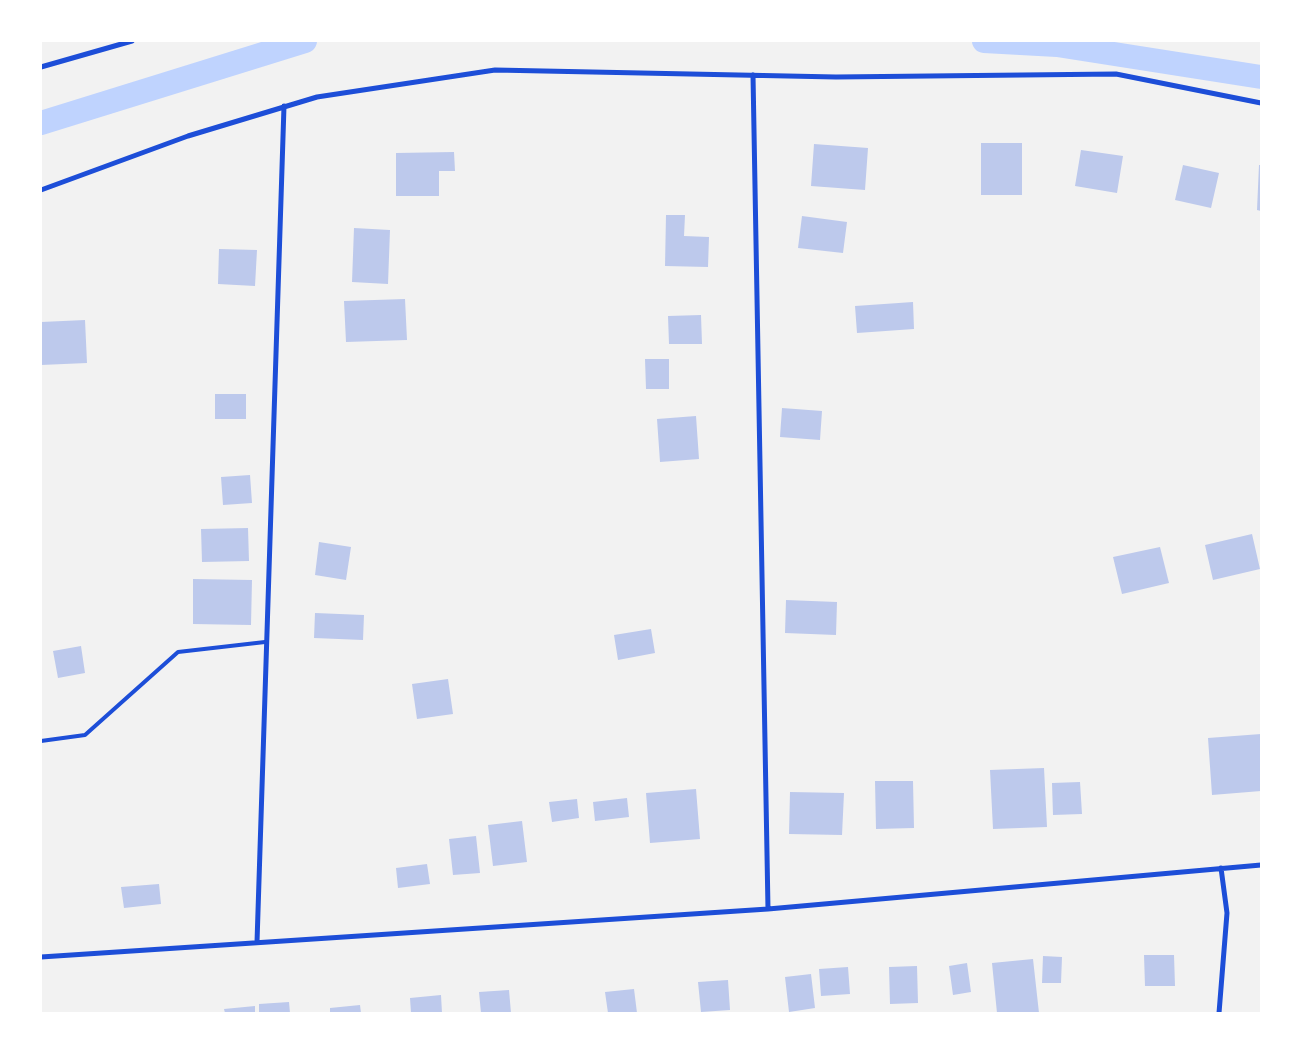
<!DOCTYPE html>
<html>
<head>
<meta charset="utf-8">
<style>
  body { margin:0 }
  #map { position:relative; width:1302px; height:1054px; overflow:hidden; background:#f2f2f2; font-family:"DM Sans",sans-serif }
  canvas { display:block }
  .frame { position:absolute; inset:0; border:42px solid #fff; pointer-events:none }
</style>
</head>
<body>
<div id="map">
<canvas width="1302" height="1054"></canvas>
<div class="frame"></div>
</div>
<script>
const context = document.querySelector('canvas').getContext('2d');
context.lineJoin = 'round';
function strokePath(path, color, width, dash) {
  context.strokeStyle = color;
  context.lineWidth = width;
  context.lineCap = dash ? 'butt' : 'round';
  context.setLineDash(dash || []);
  context.stroke(path);
}
function fillPath(path, color) {
  context.fillStyle = color;
  context.fill(path, 'evenodd');
}
strokePath(new Path2D(`
  M 984,41 L 1057,45 L 1261,77
  M 41,123 L 305,41`), '#bfd3fe', 24);
fillPath(new Path2D(`
  M 981,143 L 1022,143 L 1022,195 L 981,195 Z
  M 814,144 L 868,148 L 865,190 L 811,186 Z
  M 1081,150 L 1123,156 L 1117,193 L 1075,186 Z
  M 454,152 L 455,171 L 439,171 L 439,196 L 396,196 L 396,153 Z
  M 1183,165 L 1219,173 L 1211,208 L 1175,200 Z
  M 1259,165 L 1261,165 L 1261,211 L 1257,210 Z
  M 666,215 L 685,215 L 684,236 L 709,237 L 708,267 L 665,266 Z
  M 802,216 L 847,222 L 843,253 L 798,248 Z
  M 354,228 L 390,230 L 388,284 L 352,282 Z
  M 219,249 L 257,250 L 255,286 L 218,284 Z
  M 405,299 L 407,340 L 346,342 L 344,301 Z
  M 913,302 L 914,329 L 857,333 L 855,306 Z
  M 701,315 L 702,344 L 669,344 L 668,316 Z
  M 85,320 L 87,363 L 41,365 L 41,322 Z
  M 645,359 L 669,359 L 669,389 L 646,389 Z
  M 215,394 L 246,394 L 246,419 L 215,419 Z
  M 782,408 L 822,411 L 820,440 L 780,437 Z
  M 696,416 L 699,459 L 660,462 L 657,419 Z
  M 250,475 L 252,503 L 223,505 L 221,477 Z
  M 248,528 L 249,561 L 202,562 L 201,529 Z
  M 1252,534 L 1260,569 L 1213,580 L 1205,545 Z
  M 319,542 L 351,547 L 346,580 L 315,575 Z
  M 1160,547 L 1169,583 L 1122,594 L 1113,557 Z
  M 193,579 L 252,580 L 251,625 L 193,624 Z
  M 786,600 L 837,602 L 836,635 L 785,633 Z
  M 315,613 L 364,615 L 363,640 L 314,638 Z
  M 651,629 L 655,653 L 618,660 L 614,635 Z
  M 81,646 L 85,673 L 58,678 L 53,651 Z
  M 448,679 L 453,714 L 417,719 L 412,684 Z
  M 1261,734 L 1261,791 L 1212,795 L 1208,738 Z
  M 1044,768 L 1047,827 L 993,829 L 990,770 Z
  M 875,781 L 913,781 L 914,828 L 876,829 Z
  M 1080,782 L 1082,814 L 1053,815 L 1052,783 Z
  M 696,789 L 700,839 L 650,843 L 646,793 Z
  M 790,792 L 844,793 L 842,835 L 789,834 Z
  M 627,798 L 629,817 L 595,821 L 593,802 Z
  M 577,799 L 579,818 L 552,822 L 549,802 Z
  M 522,821 L 527,862 L 493,866 L 488,825 Z
  M 476,836 L 480,873 L 453,875 L 449,839 Z
  M 427,864 L 430,884 L 398,888 L 396,868 Z
  M 159,884 L 161,904 L 124,908 L 121,887 Z
  M 1144,955 L 1174,955 L 1175,986 L 1145,986 Z
  M 1043,956 L 1062,957 L 1061,983 L 1042,983 Z
  M 1033,959 L 1039,1013 L 997,1013 L 992,963 Z
  M 967,963 L 971,992 L 953,995 L 949,966 Z
  M 917,966 L 918,1003 L 890,1004 L 889,967 Z
  M 848,967 L 850,994 L 821,996 L 819,969 Z
  M 811,974 L 815,1008 L 789,1012 L 785,977 Z
  M 728,980 L 730,1010 L 701,1012 L 698,982 Z
  M 634,989 L 637,1013 L 608,1013 L 605,992 Z
  M 509,990 L 511,1013 L 481,1013 L 479,992 Z
  M 441,995 L 442,1013 L 411,1013 L 410,998 Z
  M 289,1002 L 290,1013 L 259,1013 L 259,1004 Z
  M 360,1005 L 361,1013 L 330,1013 L 330,1008 Z
  M 255,1006 L 255,1013 L 225,1013 L 224,1009 Z`), '#bdc9ec');
strokePath(new Path2D(`
  M 41,741 L 85,735 L 178,652 L 265,642`), '#1d4ed8', 4);
strokePath(new Path2D(`
  M 41,67 L 132,41
  M 753,75 L 768,909
  M 41,190 L 188,136 L 317,97 L 495,70 L 836,77 L 1116,74 L 1261,103
  M 257,942 L 284,106
  M 41,957 L 768,909 L 1261,865
  M 1219,1013 L 1227,913 L 1221,868`), '#1d4ed8', 5);
</script>
</body>
</html>
